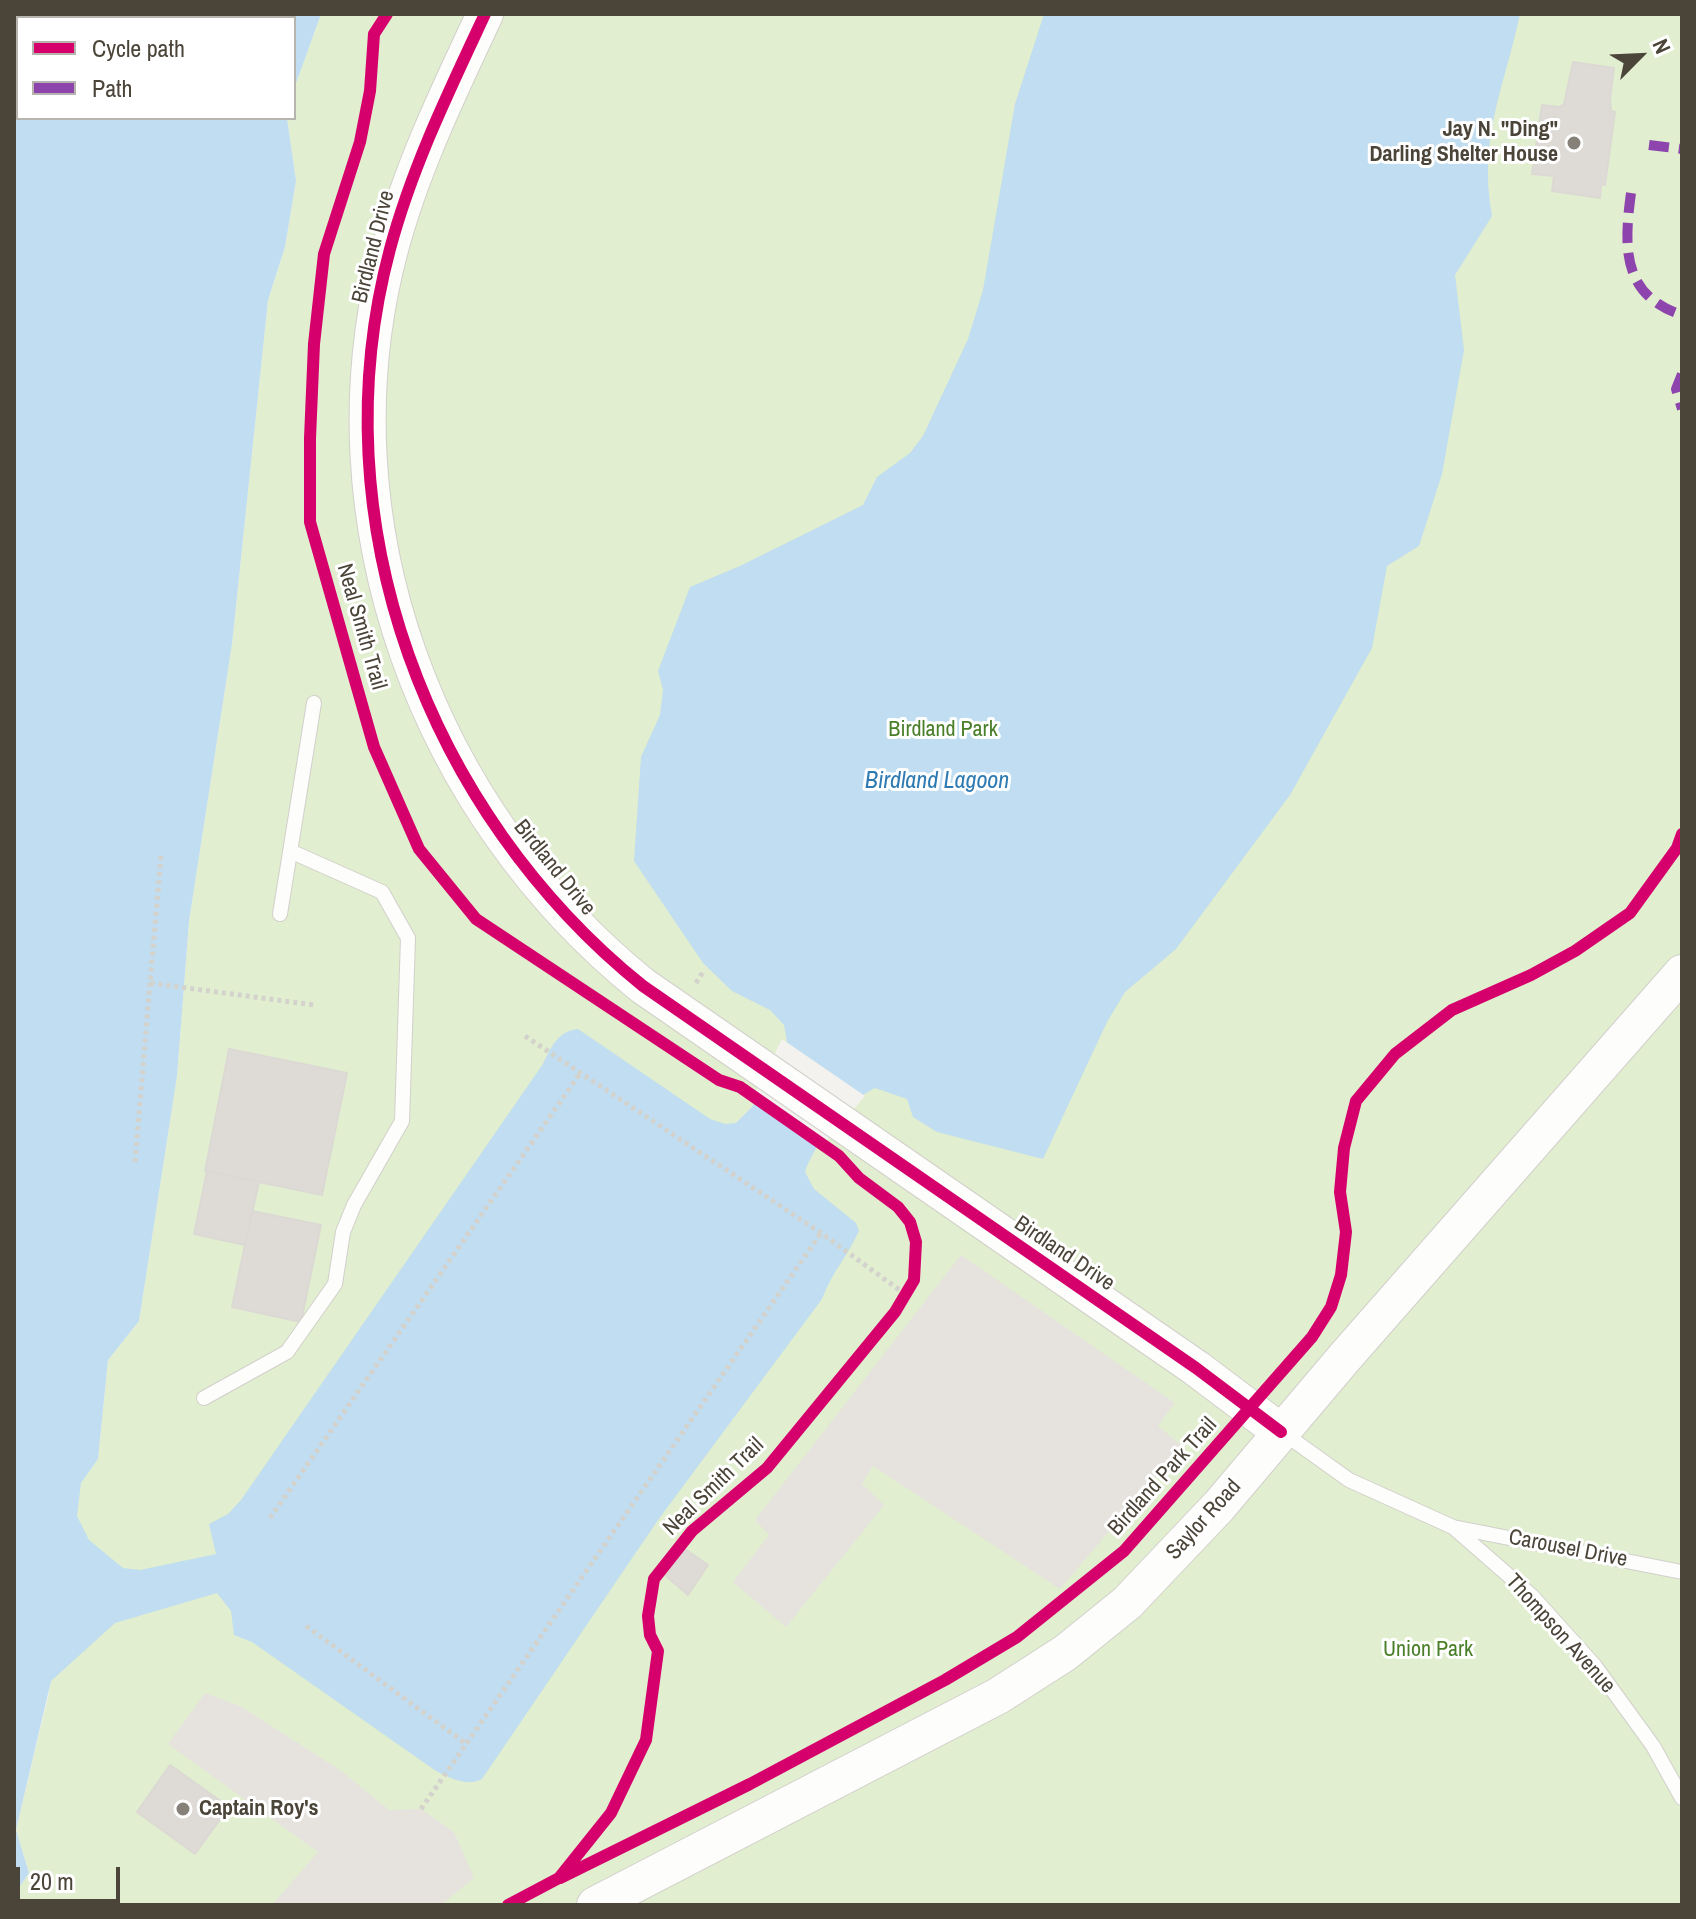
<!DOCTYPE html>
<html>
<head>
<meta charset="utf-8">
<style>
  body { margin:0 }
  #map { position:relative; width:1696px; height:1919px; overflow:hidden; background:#f4f2ee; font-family:"Archivo Narrow",sans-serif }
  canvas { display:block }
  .frame { position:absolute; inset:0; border:16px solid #4b4439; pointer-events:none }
  .legend { position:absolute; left:16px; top:16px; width:280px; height:104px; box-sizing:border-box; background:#fff; border:2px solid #b7b4b0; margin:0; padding:10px 14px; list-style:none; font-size:24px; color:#4b4439 }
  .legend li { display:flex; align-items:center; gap:16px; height:40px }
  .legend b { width:40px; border:2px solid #b7b4b0 }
  .north { position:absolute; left:1600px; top:16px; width:80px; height:80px; -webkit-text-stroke:6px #fff; paint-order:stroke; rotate:66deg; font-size:22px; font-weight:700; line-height:32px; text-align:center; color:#4b4439 }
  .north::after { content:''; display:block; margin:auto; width:28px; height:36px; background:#4b4439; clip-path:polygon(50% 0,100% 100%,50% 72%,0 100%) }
  .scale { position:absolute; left:16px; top:1867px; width:104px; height:36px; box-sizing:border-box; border:4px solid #4b4439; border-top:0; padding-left:10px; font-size:24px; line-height:28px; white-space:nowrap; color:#4b4439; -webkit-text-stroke:6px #fff; paint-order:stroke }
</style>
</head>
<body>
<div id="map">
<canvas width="1696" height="1919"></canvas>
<div class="frame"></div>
<ul class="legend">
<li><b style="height:10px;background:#d6006c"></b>Cycle path</li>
<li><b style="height:10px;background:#8e44ad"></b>Path</li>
</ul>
<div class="north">N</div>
<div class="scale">20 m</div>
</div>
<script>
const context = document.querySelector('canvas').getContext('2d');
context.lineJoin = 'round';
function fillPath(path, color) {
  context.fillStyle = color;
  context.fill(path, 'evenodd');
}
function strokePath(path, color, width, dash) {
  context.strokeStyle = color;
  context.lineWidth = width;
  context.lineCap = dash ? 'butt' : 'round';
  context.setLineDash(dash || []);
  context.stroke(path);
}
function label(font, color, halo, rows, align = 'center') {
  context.font = font + ' "Archivo Narrow",sans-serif';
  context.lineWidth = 6;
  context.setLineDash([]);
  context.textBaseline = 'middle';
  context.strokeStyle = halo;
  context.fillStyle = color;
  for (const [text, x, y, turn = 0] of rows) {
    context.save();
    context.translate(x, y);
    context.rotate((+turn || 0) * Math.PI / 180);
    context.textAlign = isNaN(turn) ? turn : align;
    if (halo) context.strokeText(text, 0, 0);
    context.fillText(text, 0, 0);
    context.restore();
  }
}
fillPath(new Path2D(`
  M 321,14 L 1682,14 L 1682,1905 L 14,1905 L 14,1895 L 29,1873 L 16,1830 L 48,1697 L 81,1483 L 98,1459 L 108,1360 L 139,1321 L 177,1076 L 189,921 L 232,644 L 268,300 L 285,247 L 296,181 L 287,118 L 294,118 L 294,89 Z`), '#e1eecf');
fillPath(new Path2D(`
  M 961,1255 L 1175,1403 L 1158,1426 L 1182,1446 L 1060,1589 L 873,1466 L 862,1484 L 884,1505 L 786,1627 L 733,1582 L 769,1535 L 755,1520 Z
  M 205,1693 L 240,1706 L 340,1770 L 389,1810 L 421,1809 L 454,1832 L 474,1878 L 441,1905 L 272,1905 L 318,1852 L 168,1744 Z`), '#e6e3df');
fillPath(new Path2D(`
  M 14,14 L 321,14 L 294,89 L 294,18 L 18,18 L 18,118 L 287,118 L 296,181 L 285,247 L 268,300 L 232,644 L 189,921 L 177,1076 L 139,1321 L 108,1360 L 98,1459 L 81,1483 L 77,1516 L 89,1540 L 123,1568 L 140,1570 L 216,1554 L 209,1524 L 228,1514 L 241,1500 L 543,1064 C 551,1047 558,1031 578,1029 L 710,1119 L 725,1124 L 736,1123 L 752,1107 L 787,1042 L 784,1025 L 770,1010 L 732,991 L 703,963 L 634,861 L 641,757 L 660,715 L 663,690 L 658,671 L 690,587 L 740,566 L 863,505 L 877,477 L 910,453 L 923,436 L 968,339 L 983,290 L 1015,104 L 1044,14 L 1520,14 C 1504,89 1478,137 1492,216 L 1455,275 L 1464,350 L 1442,474 L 1419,546 L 1387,566 L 1372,648 L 1290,795 L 1176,949 L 1125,992 L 1107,1022 L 1043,1159 L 937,1132 L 913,1117 L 907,1099 L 875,1088 C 850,1099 813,1145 805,1172 L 814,1189 L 856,1223 L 859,1231 C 848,1255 831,1274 822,1299 L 658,1520 L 482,1779 C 466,1787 451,1778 436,1771 L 252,1642 L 234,1635 L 231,1611 L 217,1593 L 115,1623 L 51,1681 L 16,1830 L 29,1873 L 14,1895 Z`), '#c0ddf1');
fillPath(new Path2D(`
  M 782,1039 L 865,1096 L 820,1149 L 751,1101 Z`), '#f4f2ee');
const building = new Path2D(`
  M 1573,62 L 1614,68 L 1610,98 L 1611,111 L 1615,112 L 1605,185 L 1601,184 L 1600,198 L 1552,191 L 1554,176 L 1532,174 L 1542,105 L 1560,107 L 1564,104 Z
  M 229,1049 L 347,1073 L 322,1195 L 205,1171 Z
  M 207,1171 L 259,1182 L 245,1245 L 194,1234 Z
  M 252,1211 L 321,1225 L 301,1322 L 232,1307 Z
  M 685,1549 L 708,1565 L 688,1595 L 666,1576 Z
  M 170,1765 L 229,1807 L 195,1854 L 137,1812 Z`);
fillPath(building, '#dedbd6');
strokePath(building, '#dcd9d4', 2);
const service = new Path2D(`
  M 280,914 L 314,703
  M 204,1398 L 287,1352 L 335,1284 L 343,1232 L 354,1205 L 402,1121 L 408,938 L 382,892 L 290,851
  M 1282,1432 L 1349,1480 L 1453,1527 L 1532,1596 L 1595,1666 L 1653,1746 L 1682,1798
  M 1453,1527 L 1682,1572`);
const tertiary = new Path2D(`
  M 485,14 C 449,91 412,167 390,249 C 317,521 428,813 643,986 L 1196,1368 L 1281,1432
  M 595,1905 L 998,1696 L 1065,1653 L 1127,1603 L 1219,1506 L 1345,1357 L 1682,973`);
strokePath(service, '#d2d0cb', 16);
strokePath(tertiary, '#d2d0cb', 38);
strokePath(new Path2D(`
  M 161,856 L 150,983 L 314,1005
  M 696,983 L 703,972
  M 525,1036 L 821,1233 L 905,1294
  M 135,1162 L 150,983
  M 270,1518 L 581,1072
  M 306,1626 L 465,1743
  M 421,1809 L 821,1233
  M 14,1899 L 25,1905`), '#d3d2cc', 5, [4, 4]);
strokePath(service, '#fdfdfc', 14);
strokePath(tertiary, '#fdfdfc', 36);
strokePath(new Path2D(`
  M 1649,145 L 1682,149
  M 1631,193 C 1624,246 1621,295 1682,315
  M 1682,374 L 1676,389 L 1682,409`), '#8e44ad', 10, [20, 10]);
strokePath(new Path2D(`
  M 387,14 L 374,34 L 370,91 L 360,142 L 324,254 L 314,344 L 310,438 L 310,522 L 374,747 L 419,849 L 476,919 L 719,1080 L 740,1087 L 839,1156 L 859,1178 L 898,1207 L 910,1222 L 916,1242 L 914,1280 L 895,1312 L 767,1468 L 692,1531 L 654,1579 L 648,1616 L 650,1635 L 658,1651 L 646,1740 L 611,1813 L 559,1878 L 508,1905
  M 485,14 C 449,91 412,167 390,249 C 317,521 428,813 643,986 L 1196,1368 L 1281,1432
  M 560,1878 L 750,1784 L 945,1680 L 1017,1637 L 1124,1551 L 1312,1337 L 1331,1307 L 1341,1275 L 1346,1232 L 1340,1192 L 1344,1148 L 1356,1101 L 1395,1054 L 1452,1010 L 1531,975 L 1575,951 L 1630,913 L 1677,848 L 1682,834`), '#d6006c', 12);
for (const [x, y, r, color] of [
  [1574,143,8,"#868178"],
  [183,1809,8,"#868178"]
]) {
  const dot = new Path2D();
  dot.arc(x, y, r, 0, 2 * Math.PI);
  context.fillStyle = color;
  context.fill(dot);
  strokePath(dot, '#fff', 3);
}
label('bold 22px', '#4b4439', '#fff', [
  ["Jay N. \"Ding\"",1558,130],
  ["Darling Shelter House",1558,155],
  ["Captain Roy's",199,1809,"left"]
], 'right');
label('22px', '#4b4439', '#fff', [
  ["Birdland Drive",374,247,-76],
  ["Neal Smith Trail",361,627,74],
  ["Birdland Drive",554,868,51],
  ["Birdland Drive",1064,1254,34],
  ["Birdland Park Trail",1163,1477,-48],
  ["Neal Smith Trail",714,1487,-44],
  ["Saylor Road",1204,1520,-48],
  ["Carousel Drive",1568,1549,11],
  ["Thompson Avenue",1560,1634,48]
]);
label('22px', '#4a7f2a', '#fff', [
  ["Birdland Park",943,730],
  ["Union Park",1428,1650]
]);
label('italic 24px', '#2e7ab2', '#fff', [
  ["Birdland Lagoon",937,782]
]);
</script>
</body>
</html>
